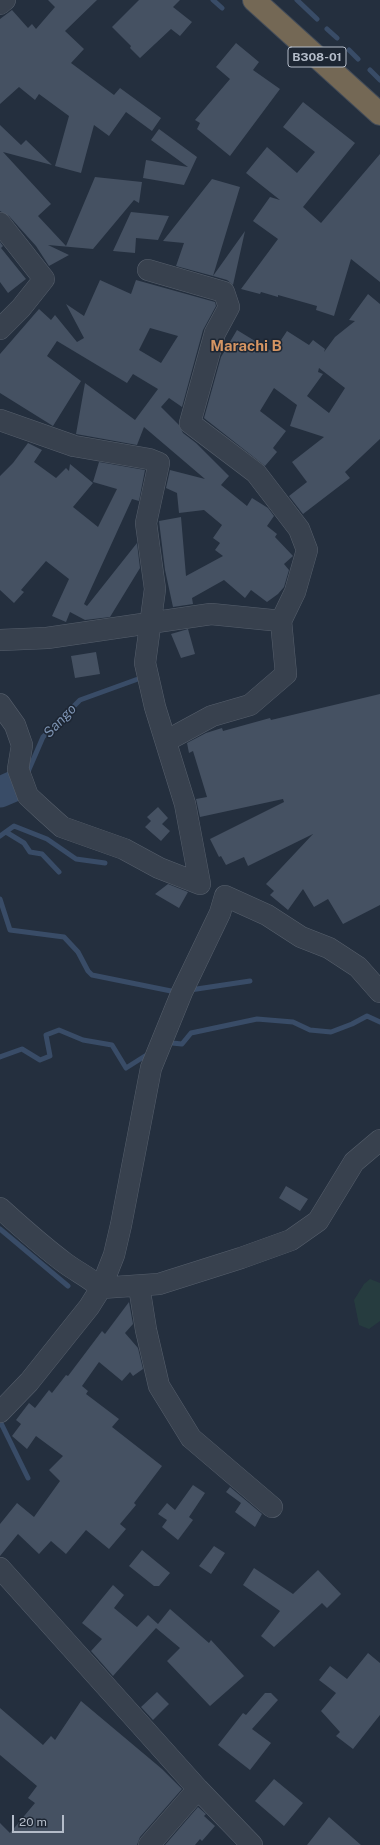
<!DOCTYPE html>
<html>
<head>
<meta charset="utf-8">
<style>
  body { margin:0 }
  #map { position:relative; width:380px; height:1845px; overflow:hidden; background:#242f3e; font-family:"Public Sans",sans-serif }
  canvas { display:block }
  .scale { position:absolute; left:12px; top:1815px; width:52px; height:18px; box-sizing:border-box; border:2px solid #b4bcc9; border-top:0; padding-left:5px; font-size:12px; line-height:14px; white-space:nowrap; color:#b4bcc9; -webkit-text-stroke:3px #1d2633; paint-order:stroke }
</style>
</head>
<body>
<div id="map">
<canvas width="380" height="1845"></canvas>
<div class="scale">20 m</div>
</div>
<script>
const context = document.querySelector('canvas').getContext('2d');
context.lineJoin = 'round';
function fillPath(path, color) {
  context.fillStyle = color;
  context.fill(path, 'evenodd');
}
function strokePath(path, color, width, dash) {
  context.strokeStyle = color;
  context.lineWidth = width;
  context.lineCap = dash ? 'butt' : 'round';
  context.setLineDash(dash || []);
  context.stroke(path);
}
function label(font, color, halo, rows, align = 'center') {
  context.font = font + ' "Public Sans",sans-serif';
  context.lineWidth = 3;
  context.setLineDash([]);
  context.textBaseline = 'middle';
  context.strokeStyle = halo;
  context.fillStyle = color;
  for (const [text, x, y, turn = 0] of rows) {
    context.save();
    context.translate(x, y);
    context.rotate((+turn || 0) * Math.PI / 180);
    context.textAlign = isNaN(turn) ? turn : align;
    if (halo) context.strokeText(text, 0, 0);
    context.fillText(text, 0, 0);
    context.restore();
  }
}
fillPath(new Path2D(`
  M 370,1279 L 380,1283 L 380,1321 L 369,1329 L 359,1325 L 354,1300 L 364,1284 Z`), '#263c3f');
strokePath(new Path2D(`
  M 213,0 L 222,8
  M 297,0 L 317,19
  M 327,29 L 337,38
  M 349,50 L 358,59
  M 370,70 L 380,80
  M 27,774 L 43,737 L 80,700 L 138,679
  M 6,832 L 24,843 L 30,852 L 42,854 L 59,872
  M 0,836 L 14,826 L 47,839 L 76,859 L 105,863
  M 0,899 L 10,930 L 64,937 L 78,952 L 88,971 L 92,975 L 176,992
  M 190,990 L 250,981
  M 172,1043 L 182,1044 L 191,1033 L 257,1019 L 293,1022 L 310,1030 L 331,1032 L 352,1024 L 367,1016 L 380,1022
  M 0,1057 L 22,1049 L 40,1060 L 50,1056 L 46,1035 L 59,1030 L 83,1040 L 112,1045 L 126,1068 L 145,1056
  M 0,1229 L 68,1286
  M 0,1421 L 28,1478`), '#394c67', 5);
strokePath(new Path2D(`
  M 0,792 L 14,786`), '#394c67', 31);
fillPath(new Path2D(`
  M 48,0 L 97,0 L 65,31 L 84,49 L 71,63 L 114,95 L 120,88 L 161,118 L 152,131 L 126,112 L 109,136 L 94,125 L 81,173 L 55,166 L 69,116 L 39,94 L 35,100 L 19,87 L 0,104 L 0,19 L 12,10 L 28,28 L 32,24 L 36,29 L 55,7 Z
  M 139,0 L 180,0 L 173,7 L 192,22 L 180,36 L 171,29 L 140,58 L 130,48 L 131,46 L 112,27 Z
  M 236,43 L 259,62 L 253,70 L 280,89 L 230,156 L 197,129 L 200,123 L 195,120 L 230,79 L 216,67 Z
  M 303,102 L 355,143 L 303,207 L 321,223 L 380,154 L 380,282 L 351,259 L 334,316 L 316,310 L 317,306 L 278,295 L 278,297 L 261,292 L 260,294 L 241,289 L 278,239 L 253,221 L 270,197 L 280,200 L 246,173 L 267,147 L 297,173 L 315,152 L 283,127 Z
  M 0,125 L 21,145 L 26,140 L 52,165 L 3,152 L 51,204 L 38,216 L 66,246 L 95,177 L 142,182 L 139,203 L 134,200 L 93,249 L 48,245 L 69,255 L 49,266 L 36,246 L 9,216 L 0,211 Z
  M 159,129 L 197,157 L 184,185 L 143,178 L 146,160 L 188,167 L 151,140 Z
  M 212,179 L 240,187 L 213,276 L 176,266 L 184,243 L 163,241 Z
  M 131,212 L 169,216 L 158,240 L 136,238 L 135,253 L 113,251 Z
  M 245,231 L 233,285 L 227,280 L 213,276 Z
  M 0,242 L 3,246 L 1,248 L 26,279 L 8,293 L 0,282 Z
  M 100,280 L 131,294 L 136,280 L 215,302 L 216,306 L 203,330 L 182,407 L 169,398 L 161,407 L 179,425 L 183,433 L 196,443 L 229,476 L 221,485 L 247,506 L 252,498 L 268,508 L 274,516 L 267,526 L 277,534 L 275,537 L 293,556 L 284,564 L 289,570 L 284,587 L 278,594 L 267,602 L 251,590 L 245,598 L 224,580 L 192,598 L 193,604 L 173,607 L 165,570 L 159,521 L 181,517 L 186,576 L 223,556 L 215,550 L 220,543 L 213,538 L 222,525 L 204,510 L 179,513 L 177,493 L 166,488 L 170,470 L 205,479 L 144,427 L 137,445 L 76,434 L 85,383 L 135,420 L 158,389 L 133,374 L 127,383 L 57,341 L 47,356 L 81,381 L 53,426 L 0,393 L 0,354 L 39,309 L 51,320 L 55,315 L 77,342 L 84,338 L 66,304 L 84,316 ZM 150,328 L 178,336 L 161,363 L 139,350 Z
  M 368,294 L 380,304 L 380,439 L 345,472 L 350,478 L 303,514 L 289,496 L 307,482 L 292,462 L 324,437 L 290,426 L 297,405 L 274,388 L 260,411 L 286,431 L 273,448 L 277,452 L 265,466 L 204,418 L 221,357 L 237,330 L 273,352 L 287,331 L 309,345 L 313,340 L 325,349 L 324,352 L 335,337 L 355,321 L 349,320 ZM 319,368 L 345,388 L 329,413 L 307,396 L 323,374 L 318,372 Z
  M 28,443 L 42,450 L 34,462 L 56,478 L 66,468 L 69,471 L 70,464 L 93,483 L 73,507 L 98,527 L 117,489 L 93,482 L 99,462 L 145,470 L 139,501 L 132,499 L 84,604 L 87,606 L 137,543 L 140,568 L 110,617 L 85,620 L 70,612 L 66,622 L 52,616 L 69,579 L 46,561 L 21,590 L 24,592 L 14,603 L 0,590 L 0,476 L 13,463 Z
  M 188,629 L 195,654 L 181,658 L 171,634 Z
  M 96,652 L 100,674 L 75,678 L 71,656 Z
  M 380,694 L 380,905 L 343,924 L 328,899 L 314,907 L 303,889 L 288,910 L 270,895 L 274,891 L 266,884 L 313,834 L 248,866 L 244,857 L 226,865 L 221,856 L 219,857 L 210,839 L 284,802 L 283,799 L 200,817 L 196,799 L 207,797 L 193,751 L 189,753 L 187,743 L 206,733 L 222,728 L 223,731 L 270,718 L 271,720 Z
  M 158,807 L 168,818 L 162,824 L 170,831 L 161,841 L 145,827 L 151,821 L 147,817 Z
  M 168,884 L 188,892 L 179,908 L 155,894 Z
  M 286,1186 L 308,1199 L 300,1211 L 279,1198 Z
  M 129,1302 L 133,1324 L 125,1333 L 138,1348 L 143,1369 L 133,1376 L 130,1372 L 122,1381 L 99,1362 L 82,1386 L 88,1391 L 86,1394 L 119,1419 L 112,1427 L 162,1466 L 134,1503 L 136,1505 L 120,1524 L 126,1529 L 109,1549 L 86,1530 L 66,1554 L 51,1541 L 39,1554 L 18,1534 L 0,1556 L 0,1524 L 17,1503 L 34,1517 L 60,1481 L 49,1470 L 63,1456 L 36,1436 L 27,1449 L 12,1436 L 21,1424 L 16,1420 L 29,1403 L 35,1408 L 49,1390 L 52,1393 L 66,1375 L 68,1376 L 102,1331 L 105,1334 Z
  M 193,1485 L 205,1493 L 189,1517 L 193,1520 L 178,1540 L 162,1527 L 167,1520 L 158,1514 L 167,1503 L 175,1510 Z
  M 230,1487 L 262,1514 L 255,1527 L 235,1512 L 241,1503 L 226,1492 Z
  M 214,1546 L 225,1553 L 211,1574 L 199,1566 Z
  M 142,1550 L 170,1573 L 159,1586 L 154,1586 L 129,1566 Z
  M 254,1568 L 293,1594 L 318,1570 L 341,1594 L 327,1608 L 322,1603 L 274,1647 L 261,1636 L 280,1611 L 243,1585 Z
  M 113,1585 L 124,1595 L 114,1608 L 137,1627 L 148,1615 L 158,1624 L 170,1609 L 209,1643 L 211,1640 L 244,1676 L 210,1706 L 167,1661 L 180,1648 L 156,1628 L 113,1676 L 91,1651 L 102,1639 L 82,1623 Z
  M 368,1653 L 380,1663 L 380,1715 L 353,1749 L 336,1736 L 340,1732 L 321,1711 L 336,1693 L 319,1680 L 330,1666 L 347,1679 Z
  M 157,1692 L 169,1704 L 153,1720 L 141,1707 Z
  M 265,1693 L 271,1693 L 278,1700 L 252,1729 L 271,1743 L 250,1770 L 218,1745 L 243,1713 L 246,1715 Z
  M 81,1701 L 162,1769 L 182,1789 L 140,1837 L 137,1845 L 0,1845 L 0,1823 L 10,1833 L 35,1803 L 28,1798 L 37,1786 L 0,1755 L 0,1708 L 43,1745 L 51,1736 L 55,1740 Z
  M 274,1779 L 303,1803 L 284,1826 L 255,1801 Z
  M 198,1807 L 206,1814 L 204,1816 L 215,1826 L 202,1841 L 200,1839 L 195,1845 L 165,1845 Z
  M 329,1817 L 361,1845 L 307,1845 Z`), '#455162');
const street = new Path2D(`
  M 0,4 L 5,0
  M 0,223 L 44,279 L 21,308 L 0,329
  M 148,270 L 224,292 L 229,307 L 215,333 L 190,423 L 256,473 L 299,529 L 307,550 L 295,592 L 281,621 L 286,674 L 250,705 L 212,716 L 166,741
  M 0,420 L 74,446 L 149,459 L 159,463 L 146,523 L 155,589 L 145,663 L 155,707 L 185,804 L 200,884 L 159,868 L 124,849 L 62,827 L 42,809 L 28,796 L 18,769 L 22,745 L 15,725 L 0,704
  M 0,640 L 47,638 L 211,614 L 281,621
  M 0,1208 C 21,1227 42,1246 65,1263 C 77,1272 89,1277 101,1288 L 159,1284 L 241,1258 L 291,1240 L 318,1221 L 354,1162 L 380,1140
  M 139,1286 L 146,1330 L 159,1386 L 191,1438 L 272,1507
  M 0,1412 L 29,1382 L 89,1307 L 101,1288 L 114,1255 L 121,1225 L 151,1068 L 182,992 L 220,913 L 225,896 L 267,915 L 301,937 L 329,948 L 358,967 L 380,992
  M 0,1568 L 198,1789 L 252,1845
  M 149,1845 L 198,1789`);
const highway = new Path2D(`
  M 254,0 L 380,114`);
strokePath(street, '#565f6c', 22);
strokePath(highway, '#434c59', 24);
strokePath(street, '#38414e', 21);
strokePath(highway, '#746855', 22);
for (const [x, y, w] of [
  [317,57,58]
]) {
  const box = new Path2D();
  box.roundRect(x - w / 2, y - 10, w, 20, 3);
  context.fillStyle = '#1d2633';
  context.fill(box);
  strokePath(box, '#b4bcc9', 1);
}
label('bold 12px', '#b4bcc9', null, [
  ["B308-01",317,57]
]);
label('italic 14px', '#7c92b1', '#1d2633', [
  ["Sango",60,721,-46]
]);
label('bold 15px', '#d59563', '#1d2633', [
  ["Marachi B",246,346]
]);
</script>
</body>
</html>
